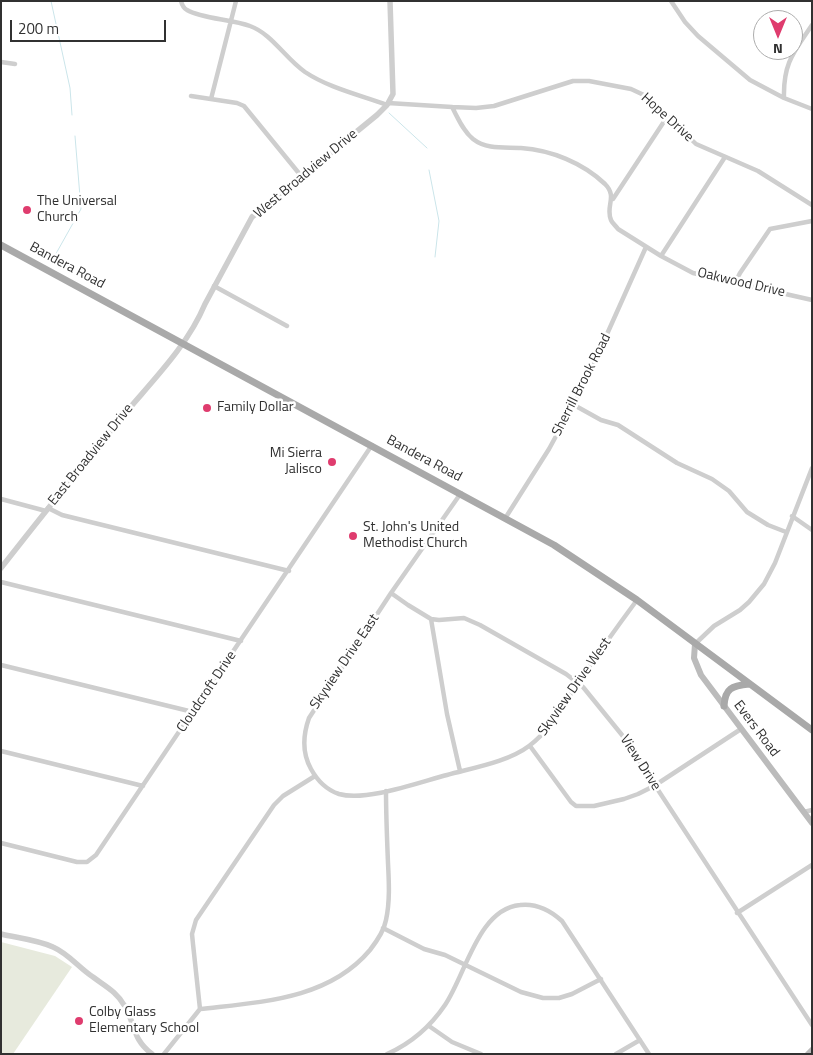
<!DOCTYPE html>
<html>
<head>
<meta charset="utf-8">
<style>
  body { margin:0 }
  #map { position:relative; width:813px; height:1055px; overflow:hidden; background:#fff; font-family:"Titillium Web",sans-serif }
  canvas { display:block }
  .frame { position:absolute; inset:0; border:2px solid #313131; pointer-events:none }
  .north { position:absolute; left:753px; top:10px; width:50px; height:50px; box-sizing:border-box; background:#fff; border:1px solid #adadad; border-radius:50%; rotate:180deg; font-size:14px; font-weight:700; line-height:20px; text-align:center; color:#313131 }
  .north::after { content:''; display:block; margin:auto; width:18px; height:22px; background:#df3c6e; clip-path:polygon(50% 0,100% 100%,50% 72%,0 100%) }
  .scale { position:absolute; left:10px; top:20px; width:156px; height:22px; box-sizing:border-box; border:2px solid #313131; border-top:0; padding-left:6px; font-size:15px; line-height:18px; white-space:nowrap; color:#313131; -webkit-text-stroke:4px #fff; paint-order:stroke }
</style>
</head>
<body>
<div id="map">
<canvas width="813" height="1055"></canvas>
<div class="frame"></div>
<div class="north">N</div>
<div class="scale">200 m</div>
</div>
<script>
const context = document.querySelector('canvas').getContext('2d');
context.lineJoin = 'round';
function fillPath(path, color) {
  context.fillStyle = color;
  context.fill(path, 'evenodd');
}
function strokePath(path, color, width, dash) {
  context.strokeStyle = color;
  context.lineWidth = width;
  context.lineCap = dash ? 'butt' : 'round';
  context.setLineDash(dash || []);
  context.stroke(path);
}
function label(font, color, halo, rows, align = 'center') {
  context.font = font + ' "Titillium Web",sans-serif';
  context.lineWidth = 5;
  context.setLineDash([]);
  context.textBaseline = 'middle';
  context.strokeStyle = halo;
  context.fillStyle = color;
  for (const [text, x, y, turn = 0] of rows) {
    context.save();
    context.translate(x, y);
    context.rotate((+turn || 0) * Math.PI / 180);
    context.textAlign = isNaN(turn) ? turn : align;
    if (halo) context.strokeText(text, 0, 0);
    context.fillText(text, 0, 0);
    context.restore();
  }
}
fillPath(new Path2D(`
  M 1,942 L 55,956 L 72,967 L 13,1054 L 1,1054 Z`), '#e7eadd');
strokePath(new Path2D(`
  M 51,1 L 70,88 L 72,115
  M 389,113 L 427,148
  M 429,170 L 439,221 L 435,257
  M 53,259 L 81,209 L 75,136`), '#cbe5ea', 1);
strokePath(new Path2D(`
  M 181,1 C 182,5 183,8 187,10 C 202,19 232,19 250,26 C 272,34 285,58 305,72 C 329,88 360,95 387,105
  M 671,1 L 685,22 L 698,36 L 750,80 L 784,98 L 812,109
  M 1,62 L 15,64
  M 191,96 L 237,103 L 244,106 L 302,177
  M 784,98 C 783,63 794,52 812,25
  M 211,99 L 236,1
  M 388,103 L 452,107 C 458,118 463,131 473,139 C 487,150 505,147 521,148 C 551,150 583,163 605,184 C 618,197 605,206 611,220 C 612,223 616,226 618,229 L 661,256 L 693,273 L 812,300
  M 452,107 L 476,108 L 494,106 L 573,81 L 589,81 L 631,89 L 646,96 L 696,144 L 758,171 L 812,205
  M 613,199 L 667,117
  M 661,256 L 725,157
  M 735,283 L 740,273 L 770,229 L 812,221
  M 214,286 L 287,326
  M 574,405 L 601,420 L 618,425 L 677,463 L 712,479 L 729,491 L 747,512 L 768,525 L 786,532
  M 461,493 L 391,593 L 309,718 C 303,735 302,753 311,769 C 317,780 327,790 339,794 C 366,802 420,782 447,775 C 472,768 508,762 529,746 C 550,731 563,705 578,683 C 597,655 617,627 637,600
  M 1,499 L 46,511
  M 48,508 L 62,515 L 289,571
  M 792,516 L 812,530
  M 506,517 L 549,449 L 586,381 L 646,247
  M 1,582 L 241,641
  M 391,593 L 408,605 L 431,619 L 439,620 L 464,618 L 480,625 L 566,674 L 583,687 L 622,735 L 812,1025
  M 431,619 L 447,714 L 460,771
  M 695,644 L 714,626 L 740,610 L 749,602 L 764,584 L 775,563 L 812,468
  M 1,665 L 193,712
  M 530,746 L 571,802 L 576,806 L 594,806 L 624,799 L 638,794 L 654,786 L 741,729
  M 1,751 L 143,786
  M 804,812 L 812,810
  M 1,843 L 77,862 L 87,862 L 96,855 L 372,445
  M 737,913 L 812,865
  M 383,928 L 424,949 L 445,955 L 521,992 L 543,998 L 559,998 L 572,994 L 601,979
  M 200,1009 C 260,1002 328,1000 370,950 C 377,941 384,931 386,920 C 390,902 389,882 388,863 C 387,839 386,815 386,791
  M 200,1009 L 193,944 L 192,934 L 196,920 L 274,805 L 283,796 L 315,776
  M 429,1026 L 452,1042 L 481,1054
  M 164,1054 L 200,1009
  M 387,1054 C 412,1043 430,1027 445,1005 C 466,974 478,909 520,905 C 537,903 550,910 562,921 L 649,1054
  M 616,1054 L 640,1040`), '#cecece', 4.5);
strokePath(new Path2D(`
  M 1,568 C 41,517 81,467 122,417 C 152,381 187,347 205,304 L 252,217 L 377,115 L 387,105 L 393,94 L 390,1
  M 1,934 C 18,938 38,940 53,947 C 69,954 79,968 93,977 C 105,986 117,992 124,1005 C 136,1024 131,1038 152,1054`), '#cecece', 5.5);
strokePath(new Path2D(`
  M 695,644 L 694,658 L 701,675 L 812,823
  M 808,1054 L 812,1050`), '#bbb', 6);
strokePath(new Path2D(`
  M 1,245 L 554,545 L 637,600 L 812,730
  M 724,706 C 725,688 732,686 749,684`), '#a9a9a9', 7);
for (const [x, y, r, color] of [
  [27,210,5,"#df3c6e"],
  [207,408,5,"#df3c6e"],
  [332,462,5,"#df3c6e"],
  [353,536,5,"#df3c6e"],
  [79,1021,5,"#df3c6e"]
]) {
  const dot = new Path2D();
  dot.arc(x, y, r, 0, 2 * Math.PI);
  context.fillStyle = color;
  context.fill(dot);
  strokePath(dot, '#fff', 2);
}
label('14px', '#313131', '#fff', [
  ["Hope Drive",667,118,42],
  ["West Broadview Drive",306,174,-40],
  ["Bandera Road",67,266,28],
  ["Oakwood Drive",741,283,13],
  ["Sherrill Brook Road",582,385,-63],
  ["East Broadview Drive",91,455,-51],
  ["Bandera Road",424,459,28],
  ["Skyview Drive East",345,662,-56],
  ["Skyview Drive West",575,687,-55],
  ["Cloudcroft Drive",207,692,-56],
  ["Evers Road",756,729,53],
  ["View Drive",640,763,57]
]);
label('14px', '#313131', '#fff', [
  ["The Universal",37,202],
  ["Church",37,218],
  ["Family Dollar",217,408],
  ["Mi Sierra",322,454,"right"],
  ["Jalisco",322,470,"right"],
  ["St. John's United",363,528],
  ["Methodist Church",363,544],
  ["Colby Glass",89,1013],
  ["Elementary School",89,1029]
], 'left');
</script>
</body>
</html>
